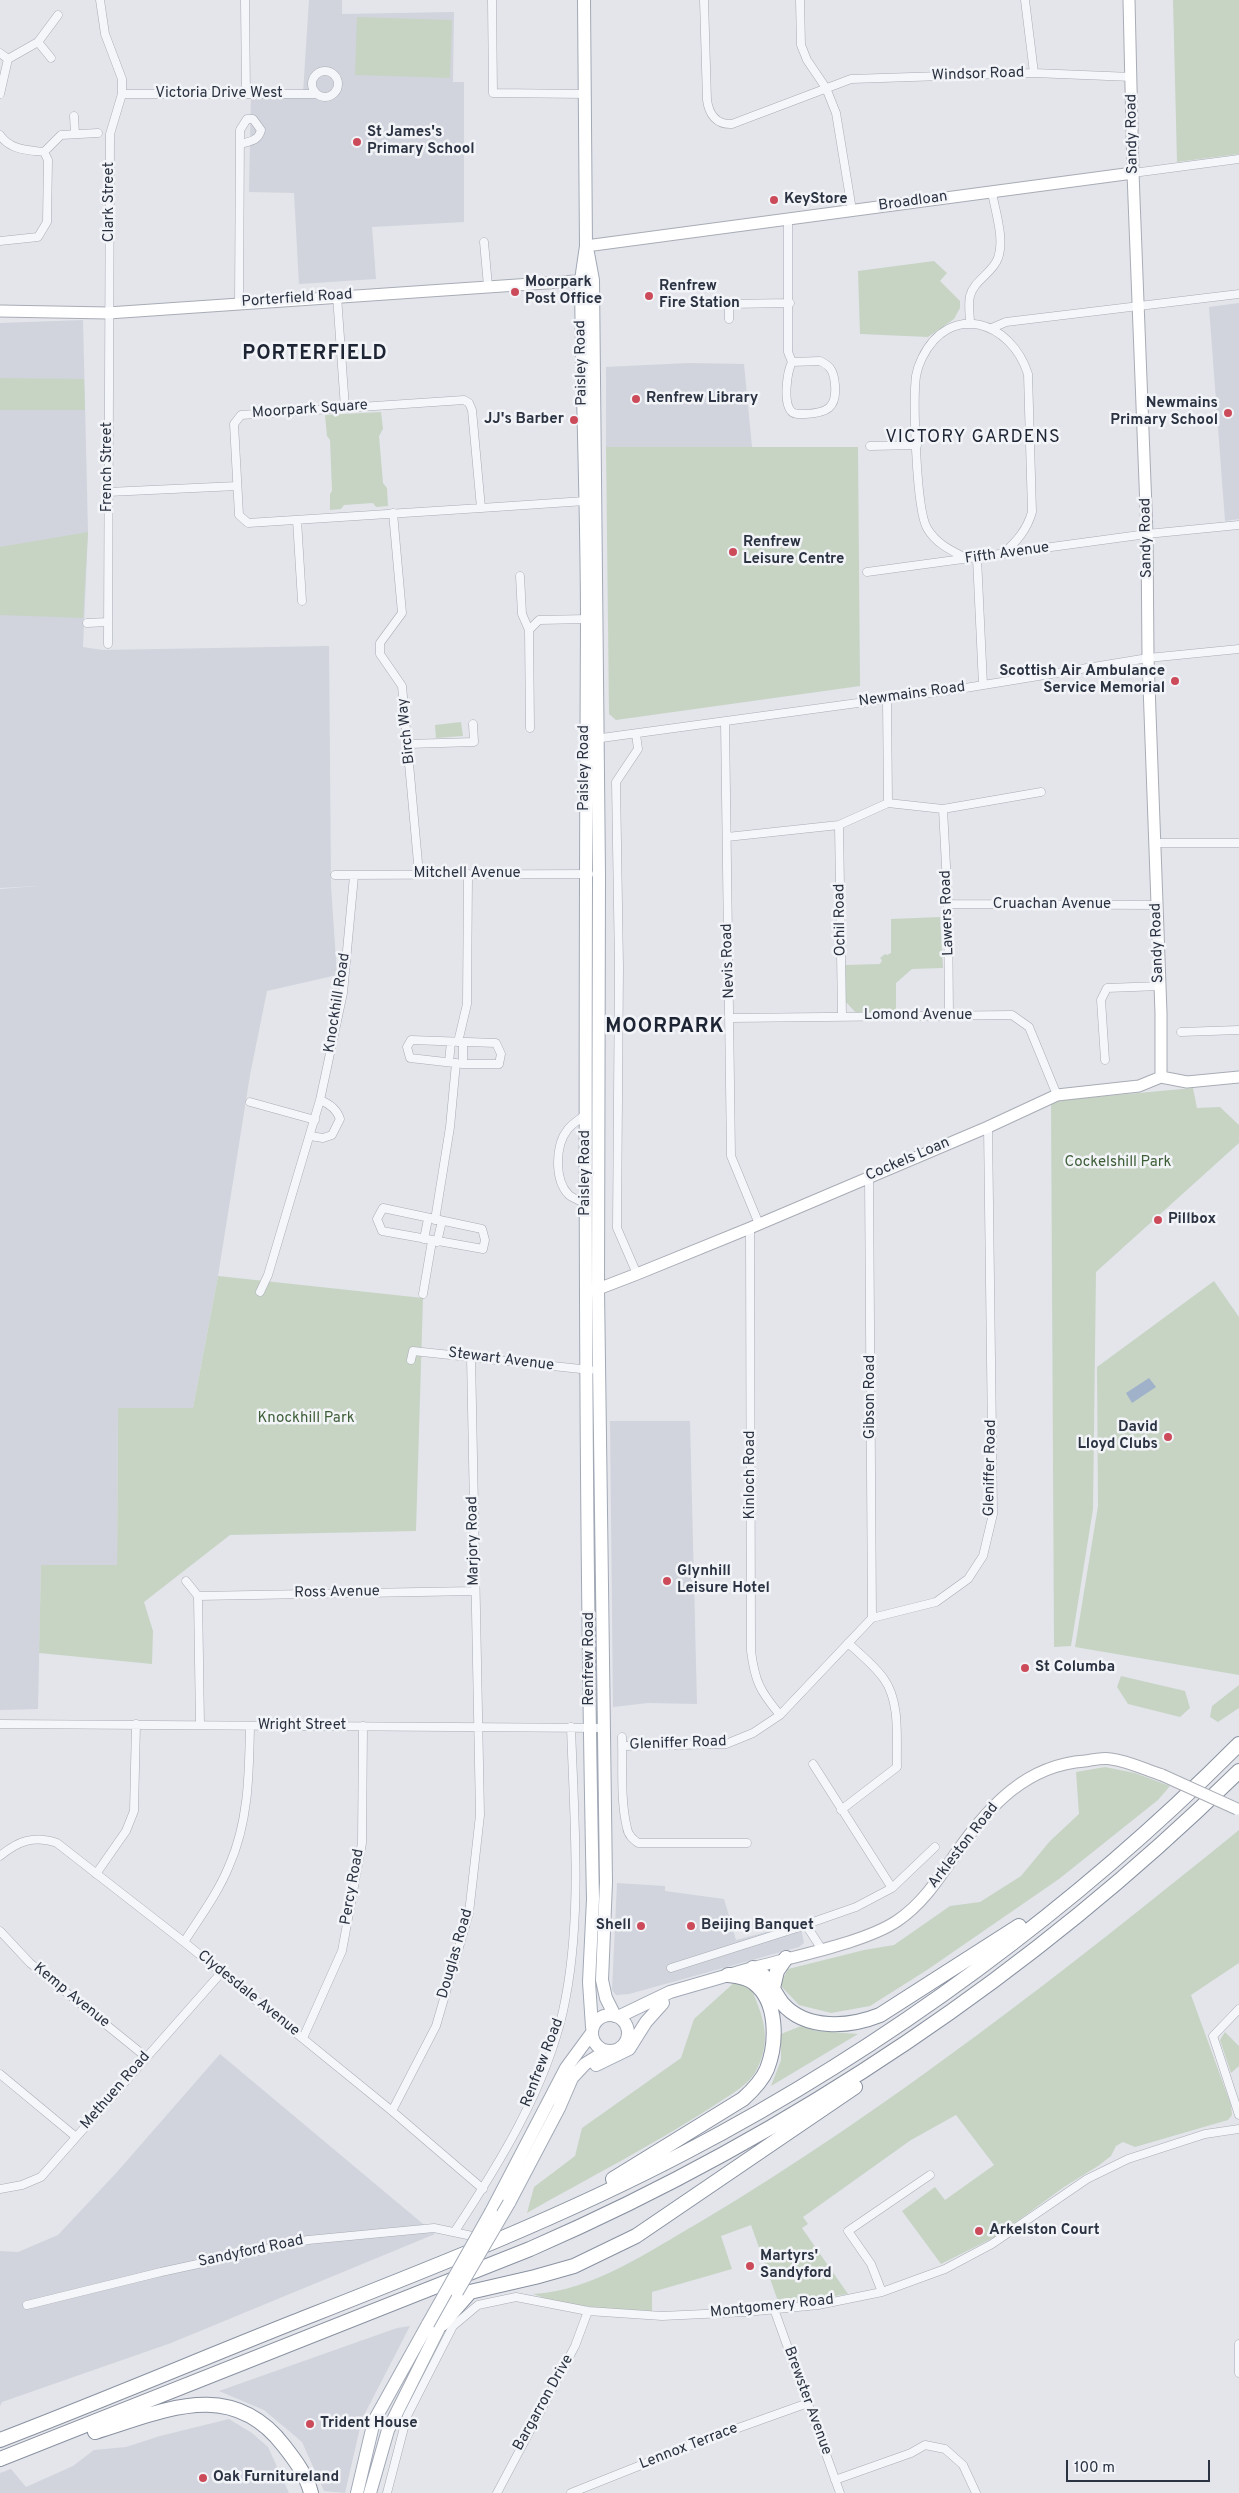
<!DOCTYPE html>
<html>
<head>
<meta charset="utf-8">
<style>
  body { margin:0 }
  #map { position:relative; width:1239px; height:2493px; overflow:hidden; background:#e3e5eb; font-family:Overpass,sans-serif }
  canvas { display:block }
  .scale { position:absolute; left:1066px; top:2460px; width:144px; height:22px; box-sizing:border-box; border:2px solid #2b3342; border-top:0; padding-left:6px; font-size:15px; line-height:18px; white-space:nowrap; color:#2b3342; -webkit-text-stroke:4px #f2f4f8; paint-order:stroke }
</style>
</head>
<body>
<div id="map">
<canvas width="1239" height="2493"></canvas>
<div class="scale">100 m</div>
</div>
<script>
const context = document.querySelector('canvas').getContext('2d');
context.lineJoin = 'round';
function fillPath(path, color) {
  context.fillStyle = color;
  context.fill(path, 'evenodd');
}
function strokePath(path, color, width, dash) {
  context.strokeStyle = color;
  context.lineWidth = width;
  context.lineCap = dash ? 'butt' : 'round';
  context.setLineDash(dash || []);
  context.stroke(path);
}
function label(font, color, halo, rows, align = 'center') {
  context.font = font + ' Overpass,sans-serif';
  context.lineWidth = 5;
  context.setLineDash([]);
  context.textBaseline = 'middle';
  context.strokeStyle = halo;
  context.fillStyle = color;
  for (const [text, x, y, turn = 0] of rows) {
    context.save();
    context.translate(x, y);
    context.rotate((+turn || 0) * Math.PI / 180);
    context.textAlign = isNaN(turn) ? turn : align;
    if (halo) context.strokeText(text, 0, 0);
    context.fillText(text, 0, 0);
    context.restore();
  }
}
fillPath(new Path2D(`
  M 309,0 L 342,0 L 342,14 L 454,12 L 453,82 L 464,82 L 464,222 L 372,227 L 376,279 L 299,284 L 294,193 L 249,192 L 251,93 L 303,93 Z
  M 1239,303 L 1239,519 L 1225,521 L 1209,307 Z
  M 83,320 L 88,532 L 83,647 L 102,650 L 329,646 L 331,886 L 337,975 L 267,991 L 250,1075 L 218,1276 L 193,1408 L 118,1408 L 117,1565 L 41,1566 L 38,1709 L 0,1710 L 0,889 L 38,886 L 0,888 L 0,323 Z
  M 689,363 L 744,364 L 752,447 L 606,447 L 606,367 Z
  M 610,1421 L 690,1421 L 697,1704 L 648,1703 L 613,1707 Z
  M 617,1883 L 665,1886 L 665,1891 L 724,1899 L 736,1940 L 800,1923 L 804,1943 L 799,1947 L 629,1994 L 616,1995 L 612,1990 Z
  M 220,2054 L 435,2234 L 171,2343 L 2,2402 L 0,2406 L 0,2251 L 18,2252 L 58,2235 L 117,2172 Z
  M 410,2326 L 362,2419 L 345,2493 L 324,2491 L 302,2442 L 264,2410 L 219,2391 L 397,2328 Z
  M 229,2419 L 252,2433 L 268,2447 L 289,2493 L 0,2493 L 0,2473 L 11,2469 L 26,2487 L 73,2466 L 94,2450 L 126,2447 L 160,2436 Z`), '#d1d4dc');
fillPath(new Path2D(`
  M 1173,0 L 1239,0 L 1239,154 L 1177,162 Z
  M 357,17 L 452,20 L 450,78 L 355,75 Z
  M 934,261 L 947,273 L 940,281 L 960,301 L 960,308 L 954,319 L 928,337 L 860,334 L 858,271 Z
  M 0,378 L 84,379 L 85,410 L 0,410 Z
  M 381,412 L 383,429 L 379,436 L 383,483 L 387,488 L 388,506 L 376,507 L 373,503 L 344,505 L 341,509 L 330,510 L 330,494 L 332,491 L 330,440 L 327,436 L 325,415 Z
  M 606,447 L 858,447 L 860,686 L 616,720 L 609,714 Z
  M 88,532 L 83,618 L 0,615 L 0,547 Z
  M 461,722 L 463,736 L 436,738 L 435,725 Z
  M 940,917 L 943,968 L 912,969 L 896,983 L 896,1012 L 857,1014 L 845,1001 L 845,965 L 880,964 L 882,960 L 880,958 L 885,954 L 887,955 L 891,953 L 891,919 Z
  M 1193,1088 L 1197,1108 L 1220,1107 L 1239,1125 L 1239,1143 L 1096,1272 L 1093,1509 L 1071,1646 L 1054,1647 L 1051,1101 Z
  M 218,1276 L 423,1298 L 416,1531 L 230,1535 L 144,1602 L 153,1631 L 152,1664 L 39,1653 L 41,1565 L 117,1565 L 118,1408 L 193,1408 Z
  M 1214,1281 L 1239,1317 L 1239,1675 L 1075,1647 L 1098,1506 L 1097,1367 Z
  M 1121,1676 L 1185,1691 L 1190,1708 L 1180,1717 L 1128,1704 L 1117,1687 Z
  M 1239,1685 L 1239,1708 L 1218,1722 L 1210,1717 L 1212,1706 Z
  M 1105,1767 L 1135,1773 L 1170,1786 L 1158,1800 L 1059,1879 L 927,1970 L 870,2006 L 831,2013 L 799,2005 L 780,1985 L 788,1969 L 864,1950 L 894,1945 L 950,1906 L 980,1902 L 1021,1876 L 1050,1841 L 1079,1814 L 1076,1772 Z
  M 1239,1830 L 1239,1963 L 1191,1995 L 1231,2105 L 1232,2115 L 1228,2120 L 1135,2147 L 1123,2142 L 1116,2146 L 1111,2156 L 1098,2166 L 1064,2187 L 997,2236 L 941,2264 L 902,2211 L 935,2187 L 945,2200 L 994,2165 L 956,2115 L 911,2140 L 803,2217 L 808,2224 L 802,2228 L 848,2294 L 779,2304 L 751,2225 L 721,2236 L 732,2269 L 652,2292 L 652,2311 C 612,2309 570,2308 533,2294 C 593,2291 649,2251 700,2222 C 888,2110 1069,1968 1239,1830 Z
  M 737,1980 L 749,1984 C 763,2015 773,2039 756,2071 C 749,2085 728,2096 715,2105 C 655,2144 590,2177 527,2213 L 534,2187 L 575,2156 L 582,2128 L 681,2058 L 694,2019 Z
  M 801,2026 L 816,2031 L 858,2034 L 771,2086 L 781,2060 L 781,2034 Z
  M 1225,2032 L 1239,2046 L 1239,2066 L 1231,2073 L 1220,2040 Z`), '#c7d4c4');
fillPath(new Path2D(`
  M 1149,1378 L 1156,1387 L 1132,1403 L 1126,1393 Z`), '#9fb2ca');
const street = new Path2D(`
  M 100,0 L 105,34 L 122,79 L 122,94 L 110,134 L 108,644
  M 245,0 L 246,94
  M 492,0 L 493,93 L 585,94
  M 704,0 L 707,100 C 709,114 716,125 732,124 L 851,79 L 1034,73 L 1132,77
  M 800,0 L 801,45 L 807,60 L 826,88 L 836,113 L 852,210
  M 1025,0 L 1034,73
  M 38,42 L 51,58
  M 0,53 L 8,59 L 0,94
  M 8,59 L 38,42 L 58,15
  M312 84a13 13 0 1 1 26 0a13 13 0 1 1-26 0Z
  M 122,94 L 316,94
  M 74,116 L 75,134
  M 0,135 C 10,150 27,150 44,152 L 48,160 L 47,222 L 38,237 L 0,241
  M 44,152 L 61,135 L 98,133
  M 1133,173 L 1239,159
  M 788,218 L 788,352 L 792,362
  M 484,242 L 488,286
  M 337,296 L 345,408
  M 239,304 L 240,130 L 247,119 L 253,119 L 261,130 C 258,141 251,141 240,144
  M 729,319 L 729,304 L 790,303
  M 970,324 C 970,315 968,305 970,296 C 974,280 993,273 998,258 C 1005,239 995,211 992,192
  M 992,328 L 1006,322 L 1239,294
  M 820,361 C 831,366 834,372 835,385 C 837,408 827,413 805,414 C 800,414 794,415 791,411 C 783,402 787,372 792,362 Z
  M 464,400 L 469,403 L 472,410 L 481,508 L 248,523 L 239,515 L 234,424 L 241,415 Z
  M 870,446 L 917,445
  M 108,492 L 237,486
  M 481,508 L 585,501 L 588,499
  M 393,513 L 402,613 L 380,643 L 380,654 L 402,686 L 419,874
  M 297,520 L 302,601
  M 977,558 L 983,685
  M 968,559 C 952,551 936,544 927,528 C 916,509 913,400 916,376 C 917,370 919,364 922,358 C 950,301 1011,321 1028,374 L 1032,512 C 1027,530 1016,542 1003,554
  M 867,572 L 1147,534 L 1239,525
  M 520,576 L 522,614 L 529,630 L 530,728
  M 87,623 L 108,622
  M 529,630 L 539,620 L 587,619
  M 887,699 L 888,803
  M 725,722 L 731,1156 L 759,1224
  M 636,734 L 638,749 L 616,782 L 619,967 L 617,1228 L 637,1274
  M 594,739 L 953,690 L 1148,658 L 1239,649
  M 408,744 L 474,742 L 473,724
  M 943,809 L 948,904 L 949,1017
  M 839,825 L 842,1016
  M 727,837 L 839,825 L 888,803 L 943,809 L 1041,792
  M 1154,843 L 1239,843
  M 335,875 L 589,874
  M 948,904 L 1156,905
  M 731,1018 L 1012,1015 L 1029,1027 L 1057,1095
  M 1181,1032 L 1239,1030
  M 411,1040 L 496,1043 L 501,1054 L 499,1064 L 463,1064 L 410,1058 L 407,1047 Z
  M 458,1042 L 467,1004 L 468,874
  M 463,1042 L 463,1064
  M 1105,1060 L 1101,1000 L 1107,988 L 1160,986
  M 449,1062 L 451,1042
  M 250,1102 L 315,1120
  M 586,1114 C 580,1119 572,1124 568,1129 C 555,1145 554,1180 569,1195 C 574,1199 581,1201 586,1204
  M 310,1136 L 323,1138 L 332,1135 L 340,1119 C 337,1109 330,1104 320,1100
  M 869,1177 L 872,1618
  M 383,1208 L 482,1229 L 485,1240 L 483,1249 L 382,1231 L 377,1219 Z
  M 435,1220 L 450,1127 L 456,1063
  M 750,1228 L 751,1651 C 755,1682 760,1691 780,1715
  M 424,1239 L 428,1219
  M 437,1242 L 442,1221
  M 260,1292 L 268,1275 L 320,1100 L 343,993 L 354,876
  M 423,1294 L 432,1241
  M 411,1360 L 413,1351 L 590,1370
  M 186,1581 L 198,1596 L 200,1725
  M 198,1596 L 475,1591
  M 0,1724 L 604,1728
  M 622,1737 C 623,1766 620,1799 627,1828 C 628,1835 633,1839 638,1843 L 747,1843
  M 622,1746 L 726,1744 L 753,1733 L 780,1715 L 872,1618 L 936,1602 L 968,1579 L 983,1556 L 993,1514 L 988,1127
  M 813,1764 L 892,1888
  M 841,1810 L 897,1767 C 896,1740 901,1703 884,1679 C 875,1666 860,1654 848,1643
  M 0,1856 C 18,1841 34,1835 57,1843 L 184,1942 L 392,2111 L 483,2189
  M 96,1874 L 126,1831 L 134,1811 L 136,1724
  M 813,1922 L 856,1907 L 892,1888 L 935,1847
  M 0,1931 L 30,1963 L 146,2057
  M 184,1942 C 200,1917 218,1893 229,1866 C 249,1821 249,1773 250,1726
  M 671,1968 L 806,1925 L 821,1948
  M 1239,2009 L 1213,2036 L 1239,2115
  M 303,2038 L 342,1951 L 362,1843 L 363,1726
  M 0,2074 L 76,2137
  M 392,2111 L 436,2026 L 469,1913 L 480,1815 L 471,1356
  M 0,2189 L 22,2185 L 41,2177 L 221,1973
  M 455,2231 C 499,2164 545,2090 563,2011 C 583,1922 574,1818 571,1727
  M 882,2292 L 871,2264 L 848,2231 L 930,2175
  M 27,2305 L 161,2272 L 308,2240 L 434,2228 L 477,2237
  M 774,2309 L 840,2493
  M 1239,2344 L 1239,2373
  M 835,2480 L 911,2453 L 925,2445 L 945,2449 L 963,2465 L 976,2493
  M 387,2493 L 407,2416 L 453,2326 L 478,2305 L 516,2297 L 588,2311 L 662,2316 L 746,2312 L 818,2305 L 882,2292 L 945,2269 L 992,2244 L 1087,2179 L 1128,2159 L 1205,2134 L 1239,2129
  M 497,2493 L 575,2346 L 588,2311
  M 571,2493 L 699,2442 L 808,2403`);
const secondary = new Path2D(`
  M 1129,0 L 1133,173 L 1147,534 L 1148,658 L 1161,1013 L 1161,1077
  M 586,246 L 1133,173
  M 0,311 L 108,313 L 590,280
  M 591,1290 L 598,1289 L 637,1274 L 750,1228 L 988,1127 L 1057,1095 L 1139,1086 L 1161,1077 L 1187,1082 L 1239,1077
  M 753,1968 C 794,1956 864,1943 897,1921 C 924,1903 941,1875 959,1849 C 990,1805 1027,1765 1085,1761 C 1093,1760 1103,1757 1111,1759 C 1128,1761 1146,1770 1162,1775`);
const primary = new Path2D(`
  M 584,0 L 586,246 L 581,280 C 582,394 587,508 587,622 C 585,1047 584,1473 593,1899 L 589,1982 L 592,2027
  M 588,253 L 593,280 L 599,874 L 598,1289 L 606,1882 L 602,1980 L 606,1998 L 615,2016
  M592 2033a18 18 0 1 1 36 0a18 18 0 1 1-36 0Z
  M 618,2017 L 670,1992 L 753,1968
  M 596,2065 L 629,2049 L 646,2022 L 663,2003
  M 509,2203 L 559,2108 L 572,2078 L 585,2064 L 606,2051
  M 491,2212 L 566,2068 L 591,2034
  M 357,2493 L 374,2421 L 428,2324
  M 370,2493 L 388,2430 L 457,2292`);
const highway = new Path2D(`
  M 753,1968 C 769,1976 772,1990 782,2003 C 806,2031 850,2027 880,2015 L 1019,1926
  M 773,1988 L 777,1971 L 786,1958
  M 613,2179 L 743,2099 C 753,2090 762,2081 767,2069 C 777,2043 778,2001 754,1983 C 747,1977 737,1976 728,1975
  M 442,2324 L 470,2292 L 535,2277 L 574,2266 L 636,2236 L 855,2087
  M 95,2432 C 164,2411 231,2377 284,2446 C 295,2460 307,2476 311,2493
  M 0,2440 C 99,2402 196,2361 294,2322 C 426,2270 558,2219 684,2153 C 887,2047 1078,1906 1239,1744
  M 0,2459 L 530,2249 C 794,2134 1034,1972 1239,1771`);
strokePath(street, '#a8acb5', 9);
strokePath(secondary, '#a8acb5', 13);
strokePath(primary, '#a2a9b6', 14);
strokePath(highway, '#8a92a1', 16);
strokePath(street, '#f5f6f9', 8);
strokePath(secondary, '#fff', 11);
strokePath(primary, '#fff', 12);
strokePath(highway, '#fff', 14);
const secondaryBridge = new Path2D(`
  M 1162,1775 L 1237,1809`);
const primaryBridge = new Path2D(`
  M 457,2292 L 509,2203
  M 428,2324 L 491,2212`);
strokePath(secondaryBridge, '#a8acb5', 13, []);
strokePath(primaryBridge, '#a2a9b6', 14, []);
strokePath(secondaryBridge, '#fff', 11);
strokePath(primaryBridge, '#fff', 12);
for (const [x, y, r, color] of [
  [357,142,5,"#cc4b5a"],
  [774,200,5,"#cc4b5a"],
  [515,292,5,"#cc4b5a"],
  [649,296,5,"#cc4b5a"],
  [636,399,5,"#cc4b5a"],
  [1228,413,5,"#cc4b5a"],
  [574,420,5,"#cc4b5a"],
  [733,552,5,"#cc4b5a"],
  [1175,681,5,"#cc4b5a"],
  [1158,1220,5,"#cc4b5a"],
  [1168,1437,5,"#cc4b5a"],
  [667,1581,5,"#cc4b5a"],
  [1025,1668,5,"#cc4b5a"],
  [641,1926,5,"#cc4b5a"],
  [691,1926,5,"#cc4b5a"],
  [979,2231,5,"#cc4b5a"],
  [750,2266,5,"#cc4b5a"],
  [310,2424,5,"#cc4b5a"],
  [203,2478,5,"#cc4b5a"]
]) {
  const dot = new Path2D();
  dot.arc(x, y, r, 0, 2 * Math.PI);
  context.fillStyle = color;
  context.fill(dot);
  strokePath(dot, '#f2f4f8', 2);
}
label('15px', '#2b3342', '#f2f4f8', [
  ["Windsor Road",978,75,-2],
  ["Victoria Drive West",219,94],
  ["Sandy Road",1133,134,-91],
  ["Clark Street",110,202,-90],
  ["Broadloan",913,202,-8],
  ["Porterfield Road",297,299,-4],
  ["Paisley Road",582,363,-91],
  ["Moorpark Square",310,410,-4],
  ["French Street",108,467,-90],
  ["Sandy Road",1147,538,-91],
  ["Fifth Avenue",1007,554,-8],
  ["Newmains Road",912,695,-8],
  ["Birch Way",407,731,-96],
  ["Paisley Road",585,768,-90],
  ["Mitchell Avenue",467,874],
  ["Cruachan Avenue",1052,905],
  ["Lawers Road",948,913,-92],
  ["Ochil Road",841,920,-91],
  ["Sandy Road",1158,943,-92],
  ["Nevis Road",729,961,-92],
  ["Knockhill Road",338,1003,-81],
  ["Lomond Avenue",918,1016],
  ["Cockels Loan",908,1160,-23],
  ["Paisley Road",586,1173,-90],
  ["Stewart Avenue",501,1360,7],
  ["Gibson Road",871,1397,-90],
  ["Gleniffer Road",991,1468,-89],
  ["Kinloch Road",751,1475,-90],
  ["Marjory Road",474,1541,-91],
  ["Ross Avenue",337,1593,-1],
  ["Renfrew Road",590,1659,-90],
  ["Wright Street",302,1726],
  ["Gleniffer Road",678,1744,-2],
  ["Arkleston Road",964,1846,-52],
  ["Percy Road",353,1887,-80],
  ["Douglas Road",456,1954,-74],
  ["Clydesdale Avenue",248,1994,39],
  ["Kemp Avenue",71,1996,39],
  ["Renfrew Road",543,2063,-69],
  ["Methuen Road",116,2091,-49],
  ["Sandyford Road",251,2252,-12],
  ["Montgomery Road",772,2307,-6],
  ["Brewster Avenue",807,2401,70],
  ["Bargarron Drive",544,2403,-61],
  ["Lennox Terrace",689,2447,-21]
]);
label('bold 15px', '#2b3342', '#f2f4f8', [
  ["St James's",367,133],
  ["Primary School",367,150],
  ["KeyStore",784,200],
  ["Moorpark",525,283],
  ["Post Office",525,300],
  ["Renfrew",659,287],
  ["Fire Station",659,304],
  ["Renfrew Library",646,399],
  ["Newmains",1218,404,"right"],
  ["Primary School",1218,421,"right"],
  ["JJ's Barber",564,420,"right"],
  ["Renfrew",743,543],
  ["Leisure Centre",743,560],
  ["Scottish Air Ambulance",1165,672,"right"],
  ["Service Memorial",1165,689,"right"],
  ["Pillbox",1168,1220],
  ["David",1158,1428,"right"],
  ["Lloyd Clubs",1158,1445,"right"],
  ["Glynhill",677,1572],
  ["Leisure Hotel",677,1589],
  ["St Columba",1035,1668],
  ["Shell",631,1926,"right"],
  ["Beijing Banquet",701,1926],
  ["Arkelston Court",989,2231],
  ["Martyrs'",760,2257],
  ["Sandyford",760,2274],
  ["Trident House",320,2424],
  ["Oak Furnitureland",213,2478]
], 'left');
label('15px', '#3e5e38', '#f2f4f8', [
  ["Cockelshill Park",1118,1163],
  ["Knockhill Park",306,1419]
]);
context.letterSpacing = '1px';
label('18px', '#1d2433', '#f2f4f8', [
  ["VICTORY GARDENS",973,438]
]);
context.letterSpacing = '0px';
context.letterSpacing = '1px';
label('bold 20px', '#1d2433', '#f2f4f8', [
  ["PORTERFIELD",315,355],
  ["MOORPARK",665,1028]
]);
context.letterSpacing = '0px';
</script>
</body>
</html>
